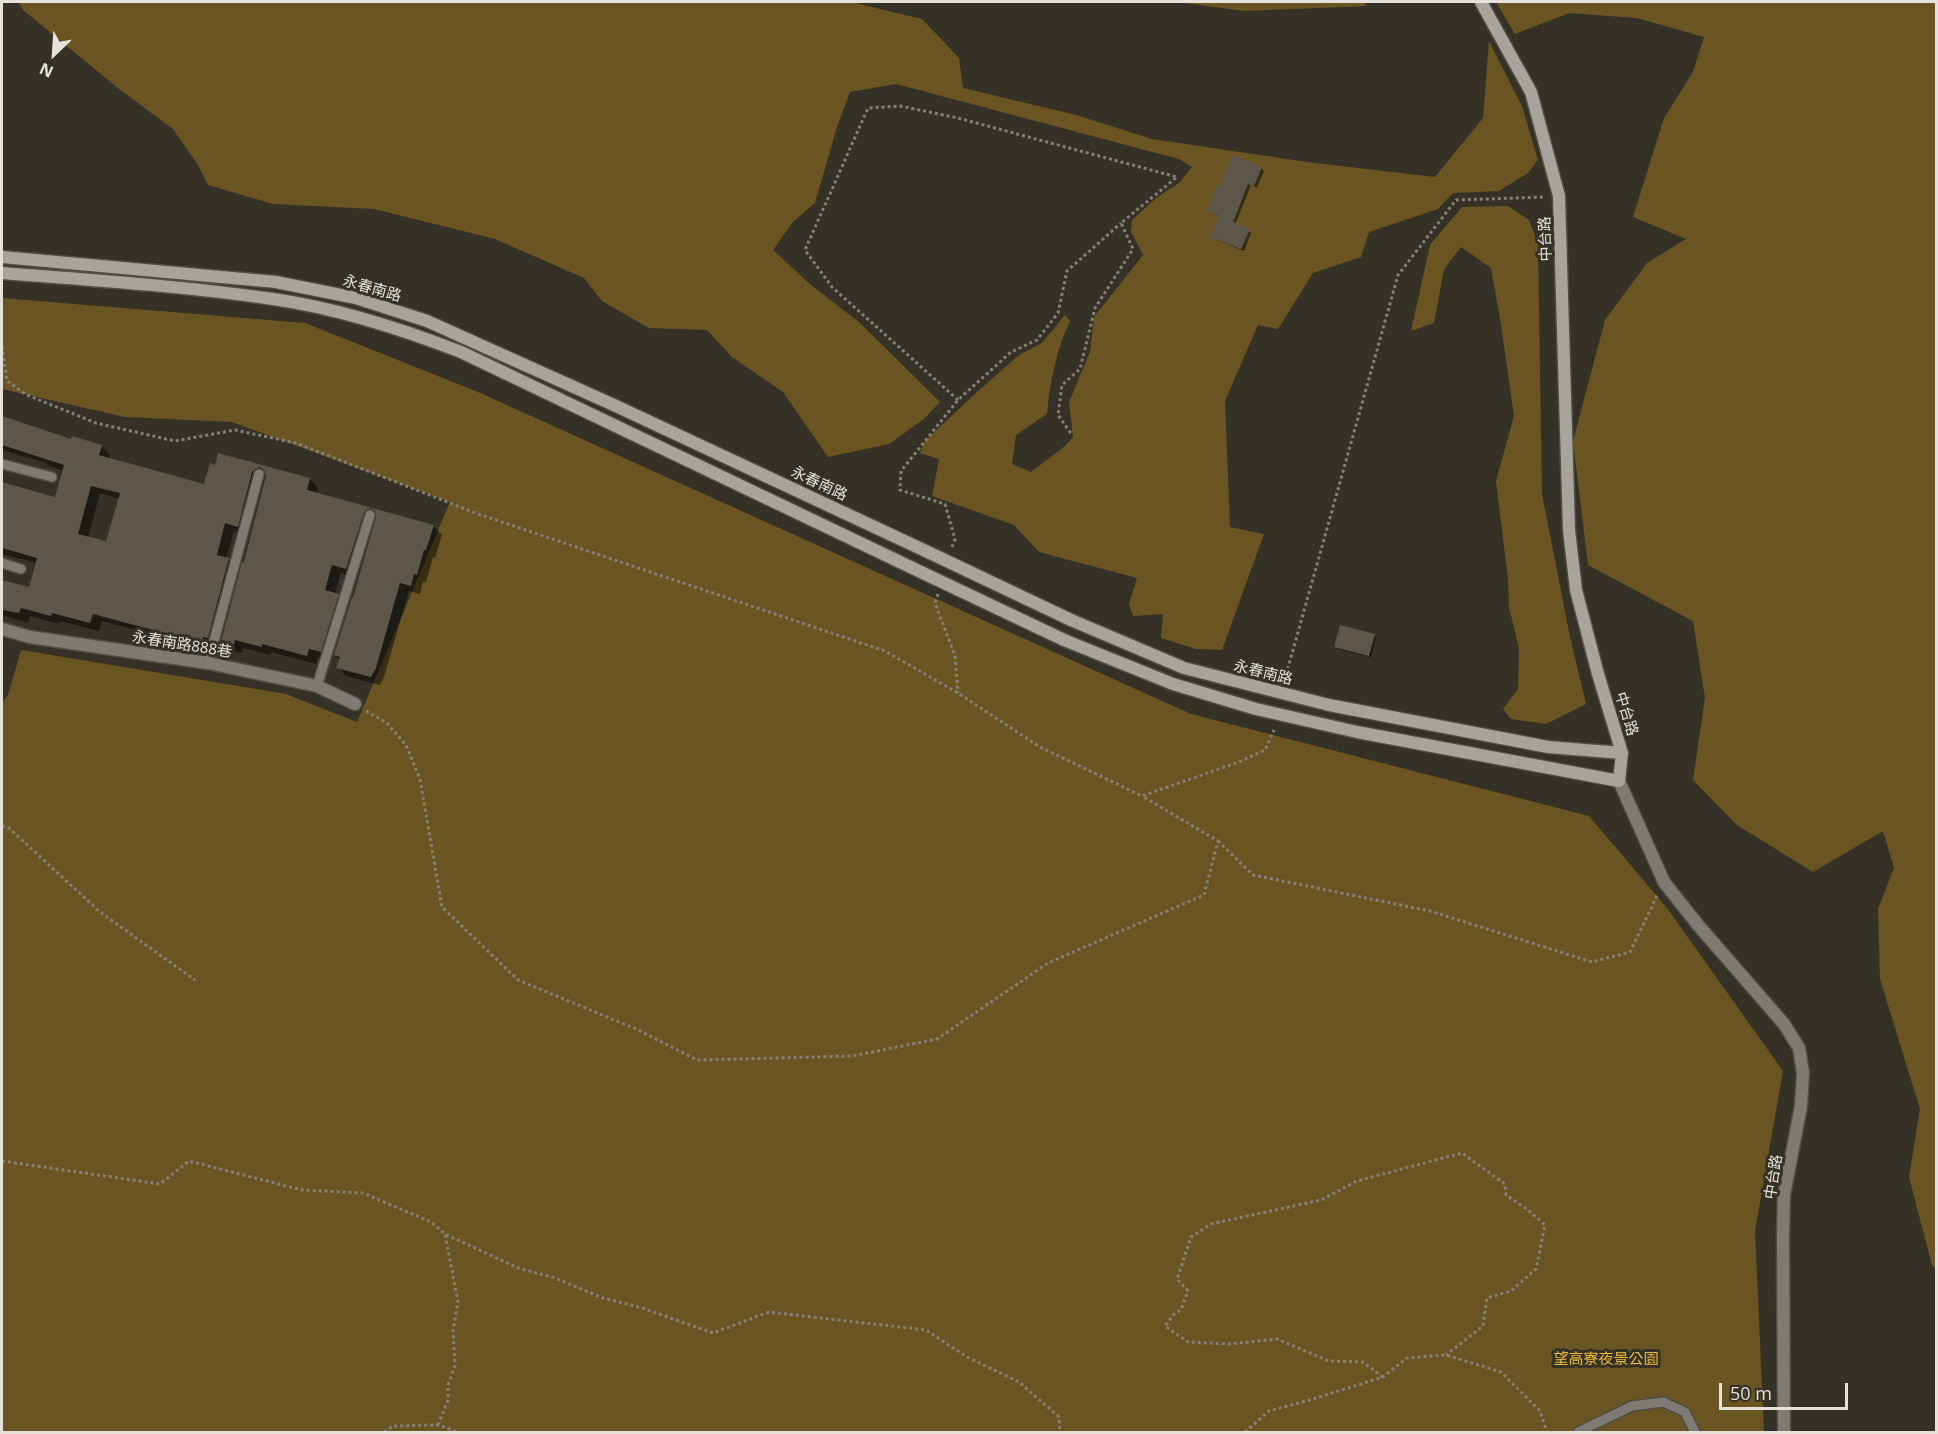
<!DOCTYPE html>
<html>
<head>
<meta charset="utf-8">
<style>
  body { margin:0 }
  #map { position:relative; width:1938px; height:1434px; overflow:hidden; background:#363126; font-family:"Open Sans",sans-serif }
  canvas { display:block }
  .frame { position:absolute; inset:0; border:3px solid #e5e2db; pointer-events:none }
  .north { position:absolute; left:24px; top:24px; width:60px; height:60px; -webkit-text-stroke:4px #363126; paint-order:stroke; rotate:205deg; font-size:16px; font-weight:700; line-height:24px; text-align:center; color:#e5e2db }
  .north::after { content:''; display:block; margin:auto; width:21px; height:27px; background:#e5e2db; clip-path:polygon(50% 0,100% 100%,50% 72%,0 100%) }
  .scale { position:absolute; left:1719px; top:1383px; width:129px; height:27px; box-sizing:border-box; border:3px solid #e5e2db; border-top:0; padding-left:8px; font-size:18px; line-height:21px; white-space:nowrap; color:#e5e2db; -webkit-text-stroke:4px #363126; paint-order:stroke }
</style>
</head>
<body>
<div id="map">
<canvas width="1938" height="1434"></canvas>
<div class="frame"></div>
<div class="north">N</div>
<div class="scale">50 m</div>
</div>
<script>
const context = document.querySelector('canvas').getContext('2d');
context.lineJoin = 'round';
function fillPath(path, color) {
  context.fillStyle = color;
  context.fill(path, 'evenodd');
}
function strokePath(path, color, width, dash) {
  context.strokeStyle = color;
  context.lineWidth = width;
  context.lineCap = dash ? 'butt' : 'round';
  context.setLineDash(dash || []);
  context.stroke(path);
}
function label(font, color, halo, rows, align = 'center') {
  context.font = font + ' "Open Sans","Noto Sans TC",sans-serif';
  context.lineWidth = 6;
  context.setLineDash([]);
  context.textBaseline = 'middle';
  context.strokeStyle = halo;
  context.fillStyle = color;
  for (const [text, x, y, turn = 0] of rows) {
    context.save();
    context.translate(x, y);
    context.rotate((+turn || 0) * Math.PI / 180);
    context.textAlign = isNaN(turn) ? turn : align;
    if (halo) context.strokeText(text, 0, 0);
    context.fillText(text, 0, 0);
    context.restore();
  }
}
fillPath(new Path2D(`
  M 19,2 L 851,2 L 922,19 L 959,58 L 963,88 L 1076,115 L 1152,139 L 1307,162 L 1435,177 L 1483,118 L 1489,41 L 1522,106 L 1538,160 L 1528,173 L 1499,191 L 1453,193 L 1438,209 L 1369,232 L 1361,257 L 1313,273 L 1278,329 L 1258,325 L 1225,401 L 1230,527 L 1264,534 L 1222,650 L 1196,649 L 1161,638 L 1163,614 L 1133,616 L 1129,604 L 1137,578 L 1039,552 L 1014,525 L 932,496 L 939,459 L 920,453 L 925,441 L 978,391 L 1019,355 L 1042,343 L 1065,315 L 1070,321 C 1056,351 1050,381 1047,414 L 1016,435 L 1012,464 L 1031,472 L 1065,446 L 1073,437 L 1069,402 L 1090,352 L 1094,317 L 1143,255 L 1131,232 L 1132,220 L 1156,198 L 1179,183 L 1192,167 L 1179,159 L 896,84 L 850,92 L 837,127 L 815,203 L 793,222 L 773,250 L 811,285 L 859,322 L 940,402 L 924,419 L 889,444 L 828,457 L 783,392 L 732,357 L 707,330 L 649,328 L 602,301 L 584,278 L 495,239 L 374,209 L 273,204 L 208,185 L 198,165 L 173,129 L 119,89 L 23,10 Z
  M 1178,2 L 1363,2 L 1367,6 L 1244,11 Z
  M 1496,2 L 1936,2 L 1936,1269 L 1932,1265 L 1909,1177 L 1920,1109 L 1880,979 L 1878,909 L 1894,868 L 1883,831 L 1813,872 L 1737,825 L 1693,780 L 1705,698 L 1693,621 L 1588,565 L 1573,441 L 1605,320 L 1647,263 L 1686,239 L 1633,217 L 1664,118 L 1693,72 L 1704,37 L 1637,18 L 1569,13 L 1515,34 Z
  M 1508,206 L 1529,220 L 1538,244 L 1542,494 L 1570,637 L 1586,704 L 1546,724 L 1511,719 L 1503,709 L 1518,689 L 1519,648 L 1509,607 L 1508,579 L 1496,481 L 1514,416 L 1501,324 L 1491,268 L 1461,247 L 1444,269 L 1434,323 L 1411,331 L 1430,245 L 1462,207 Z
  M 2,298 L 305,323 L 478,392 L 1191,714 L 1589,816 L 1667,908 L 1783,1071 L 1755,1231 L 1764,1432 L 2,1432 L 2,703 L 8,695 L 21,650 L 286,694 L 357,722 L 450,502 L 232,422 L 125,417 L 2,389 Z`), '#6a5522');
fillPath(new Path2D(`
  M 1261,168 L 1264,171 L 1257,188 L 1251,185 L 1235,225 L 1251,233 L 1244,251 L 1215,239 L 1212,237 L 1220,217 L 1209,211 Z
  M 2,417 L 48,433 L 101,446 L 110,455 L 109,460 L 205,486 L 216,466 L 219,455 L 310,479 L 318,488 L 317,494 L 433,526 L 442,535 L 435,558 L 433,557 L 426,582 L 423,582 L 420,594 L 409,591 L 384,677 L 380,685 L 346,676 L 338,667 L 340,660 L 335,655 L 354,600 L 378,517 L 375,518 L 372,522 L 355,577 L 341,573 L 335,594 L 346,604 L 329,660 L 318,657 L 316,664 L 271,652 L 270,655 L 243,648 L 242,653 L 231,650 L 222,641 L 245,564 L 268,474 L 261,481 L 246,535 L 234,531 L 226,559 L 237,568 L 210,650 L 102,621 L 99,631 L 60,621 L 59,624 L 30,616 L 28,623 L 2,615 L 2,581 L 30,589 L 37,563 L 2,554 L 2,483 L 56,499 L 64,471 L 49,466 L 46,463 L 2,450 ZM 100,493 L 120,499 L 108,543 L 88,538 Z
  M 1374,635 L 1376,637 L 1371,657 L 1338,649 L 1336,647 Z`), '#0007');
fillPath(new Path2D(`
  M 1233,155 L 1262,167 L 1254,186 L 1248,184 L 1233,222 L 1250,229 L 1241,249 L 1210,237 L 1219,216 L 1207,211 L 1218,184 L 1220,185 Z
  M 2,416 L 71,439 L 72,436 L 102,445 L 99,455 L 204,484 L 210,463 L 215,465 L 218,453 L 310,478 L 307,490 L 434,525 L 426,550 L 424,550 L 417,575 L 414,574 L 411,586 L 400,583 L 376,668 L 371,677 L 336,668 L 340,657 L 334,655 L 352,597 L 353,598 L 376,517 L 375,511 L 371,508 L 366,510 L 364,513 L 346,569 L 332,565 L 325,590 L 339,594 L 321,652 L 309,649 L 307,656 L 262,644 L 262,647 L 235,640 L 234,645 L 221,642 L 242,562 L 244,562 L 266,476 L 264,470 L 260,467 L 255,469 L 252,472 L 238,527 L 225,523 L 217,555 L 229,558 L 208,638 L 203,637 L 202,643 L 93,614 L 90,623 L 52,613 L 51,616 L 21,608 L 19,613 L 2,610 L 2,580 L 29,587 L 37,558 L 2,548 L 2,482 L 55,497 L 64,465 L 2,445 ZM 91,486 L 120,493 L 106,541 L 78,534 Z
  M 1340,625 L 1375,634 L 1369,656 L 1334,647 Z`), '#5c564b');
const lane = new Path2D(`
  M 2,464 L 52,477
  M 2,563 L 21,569
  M 208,663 L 259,474
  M 317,686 L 370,515
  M 1578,1432 L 1632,1406 L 1663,1402 L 1685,1412 L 1695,1432`);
const street = new Path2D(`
  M 2,629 L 30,637 L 208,663 L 317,686 L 355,704
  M 1619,781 L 1664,882 L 1698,925 L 1784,1024 L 1799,1048 L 1803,1073 L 1801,1106 L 1784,1195 L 1783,1235 L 1784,1432`);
const secondary = new Path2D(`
  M 2,257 L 276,282 L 356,298 L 427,321 L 616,406 L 930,553
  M 2,273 C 92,280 183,286 273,299 C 336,308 402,329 461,352 L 923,573
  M 1071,620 L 1184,668 L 1329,705 L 1548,747 L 1622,753
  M 1064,640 L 1173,684 L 1256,709 L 1357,732 L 1619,781 L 1622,753 L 1598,674 L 1576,590 L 1569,530 L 1559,196 L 1531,92 L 1481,2`);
strokePath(lane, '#524d43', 12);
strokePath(street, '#524d43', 15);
strokePath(secondary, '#524d43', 15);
strokePath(new Path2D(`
  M 2,346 L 7,381 L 27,395 L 96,423 L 175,441 L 235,430 L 296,443 L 478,514 L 885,651 L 958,693 L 1040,747 L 1142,796 L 1239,762 L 1265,750 L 1274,730
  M 958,400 L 832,287 L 805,250 L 868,108 L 900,106 L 958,118 L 1177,177 L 1121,223 L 1133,249 L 1095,308 L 1080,369 L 1062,385 L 1058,415 L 1072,435
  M 952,547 L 955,539 L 945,504 L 900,490 L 901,471 L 958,400 L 1011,352 L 1037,340 L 1058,313 L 1067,271 L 1121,223
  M 938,594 L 935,603 L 955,656 L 958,693
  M 1286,675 L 1398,275 L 1456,200 L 1544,197
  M 366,711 L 387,723 L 406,745 L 420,779 L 442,907 L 518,980 L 636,1029 L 697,1060 L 852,1056 L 937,1039 L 1048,963 L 1204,895 L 1218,841 L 1142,796
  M 2,826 L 9,828 L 100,912 L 195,980
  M 1218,841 L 1253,875 L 1430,911 L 1592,962 L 1630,952 L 1657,896
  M 2,1161 L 160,1184 L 189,1161 L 302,1190 L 363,1193 L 431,1222 L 445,1234 L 518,1268 L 555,1278 L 603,1298 L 642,1308 L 713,1333 L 769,1312 L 926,1330 L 967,1357 L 1019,1382 L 1059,1417 L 1060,1432
  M 1383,1377 L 1363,1362 L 1329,1361 L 1277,1339 L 1229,1344 L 1188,1342 L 1165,1326 L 1173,1315 L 1181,1310 L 1188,1291 L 1177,1279 L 1191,1237 L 1211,1224 L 1321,1200 L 1357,1181 L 1462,1153 L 1505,1184 L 1506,1195 L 1528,1210 L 1545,1225 L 1536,1269 L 1511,1291 L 1487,1298 L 1483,1326 L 1446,1355
  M 438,1425 L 448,1400 L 448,1385 L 455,1366 L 453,1330 L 458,1302 L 445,1234
  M 384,1432 L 393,1426 L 438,1425 L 458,1432
  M 1245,1432 L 1269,1411 L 1313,1399 L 1383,1377 L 1407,1358 L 1446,1355 L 1501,1372 L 1540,1411 L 1547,1432`), '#858077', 3, [3, 3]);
strokePath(lane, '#7e7b75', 9);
strokePath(street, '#7e7b75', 12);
strokePath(secondary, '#a8a49b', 12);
const secondaryBridge = new Path2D(`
  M 930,553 L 1071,620
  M 923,573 L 1064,640`);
strokePath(secondaryBridge, '#524d43', 15, []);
strokePath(secondaryBridge, '#a8a49b', 12);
label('15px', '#e5e2db', '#363126', [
  ["中台路",1546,239,-92],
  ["永春南路",372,289,16],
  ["永春南路",819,484,25],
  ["永春南路888巷",182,645,9],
  ["永春南路",1263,673,14],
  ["中台路",1626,714,73],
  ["中台路",1774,1177,-81]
]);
label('15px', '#edbb3a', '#363126', [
  ["望高寮夜景公園",1606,1360]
]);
</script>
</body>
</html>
